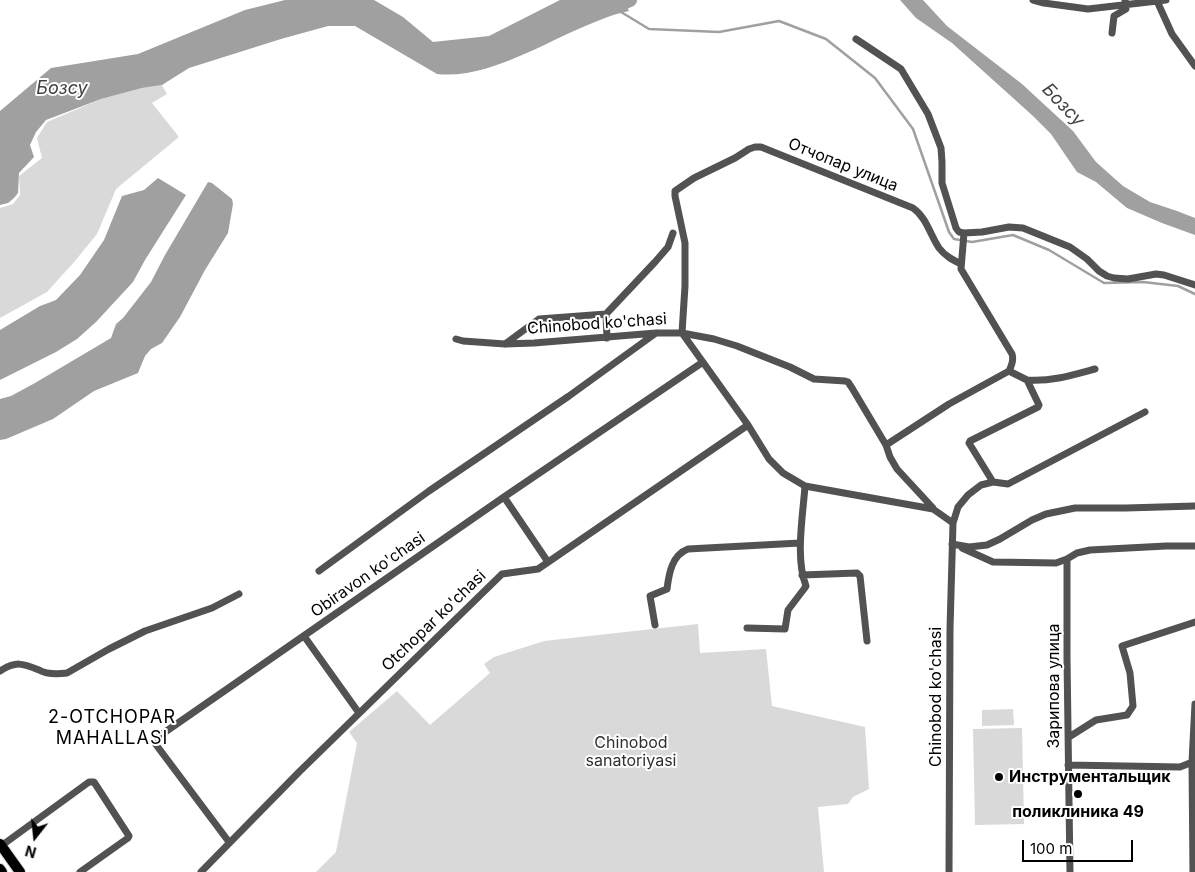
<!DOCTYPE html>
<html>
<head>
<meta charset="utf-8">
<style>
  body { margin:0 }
  #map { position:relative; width:1195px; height:872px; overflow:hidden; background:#fff; font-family:Inter,sans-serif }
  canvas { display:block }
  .north { position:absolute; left:10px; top:812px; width:50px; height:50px; -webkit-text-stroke:4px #fff; paint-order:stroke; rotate:196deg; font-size:14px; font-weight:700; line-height:20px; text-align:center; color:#000 }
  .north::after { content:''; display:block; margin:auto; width:18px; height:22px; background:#000; clip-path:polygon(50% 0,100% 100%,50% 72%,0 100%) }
  .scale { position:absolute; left:1022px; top:840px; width:111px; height:22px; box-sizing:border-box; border:2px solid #000; border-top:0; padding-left:6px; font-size:15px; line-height:18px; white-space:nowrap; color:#000; -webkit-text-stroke:4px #fff; paint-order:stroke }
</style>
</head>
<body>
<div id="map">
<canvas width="1195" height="872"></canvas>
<div class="north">N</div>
<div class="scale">100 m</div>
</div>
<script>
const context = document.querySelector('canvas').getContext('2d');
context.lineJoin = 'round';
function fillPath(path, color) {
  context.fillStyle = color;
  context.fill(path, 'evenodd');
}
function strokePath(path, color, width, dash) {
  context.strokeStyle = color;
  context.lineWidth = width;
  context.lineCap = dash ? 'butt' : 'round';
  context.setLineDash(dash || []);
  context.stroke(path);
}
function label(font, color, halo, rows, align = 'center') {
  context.font = font + ' Inter,sans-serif';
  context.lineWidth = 4;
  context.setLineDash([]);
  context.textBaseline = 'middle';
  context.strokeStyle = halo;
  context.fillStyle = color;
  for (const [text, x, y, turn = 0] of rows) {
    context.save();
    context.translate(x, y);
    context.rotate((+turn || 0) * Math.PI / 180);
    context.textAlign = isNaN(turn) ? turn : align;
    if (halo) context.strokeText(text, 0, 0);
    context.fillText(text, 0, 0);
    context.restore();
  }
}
fillPath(new Path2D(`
  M 162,85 L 167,94 L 152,103 L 179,137 L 116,189 L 97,234 L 75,261 L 47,292 L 0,318 L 0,208 L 13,204 L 20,195 L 19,176 L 42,158 L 37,138 L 47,122 L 101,99 L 142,88 Z
  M 698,624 L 700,653 L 766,649 L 772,706 L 865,727 L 869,789 L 853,797 L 848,804 L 818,807 L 824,872 L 316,872 L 336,852 L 357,743 L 349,732 L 397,691 L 430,725 L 490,673 L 484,664 L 494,657 L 544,641 Z
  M 1013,709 L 1014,725 L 982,726 L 982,710 Z
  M 1022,728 L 1024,824 L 975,825 L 973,729 Z`), '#d9d9d9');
fillPath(new Path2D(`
  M 285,0 L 374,0 L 403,17 L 433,42 L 489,36 L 560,0 L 624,0 L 629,11 C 619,13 609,16 600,20 C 551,38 490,80 437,74 L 355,26 L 328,26 L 281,39 L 189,68 L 162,85 L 142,88 L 101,99 L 46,120 L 36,132 L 30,145 L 34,157 L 19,173 L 18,193 L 14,198 L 8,203 L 0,205 L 0,111 L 51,68 L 138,54 L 245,10 Z
  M 900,0 L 923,0 L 947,26 L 1022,84 L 1073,131 L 1096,162 L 1123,186 L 1150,202 L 1177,211 L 1195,218 L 1195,235 L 1162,223 L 1127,208 L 1096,182 L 1077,172 L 1051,134 L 1033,116 L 952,43 L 916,18 Z
  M 158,178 L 186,195 L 145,260 L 133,282 L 96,322 L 77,339 L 56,352 L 0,380 L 0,330 L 40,306 L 56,300 L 80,275 L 104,240 L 122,196 L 144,190 Z
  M 208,182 L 212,183 L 232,199 L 233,204 L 228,233 L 205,270 L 180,317 L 162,343 L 151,349 L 145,356 L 138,373 L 94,391 L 53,419 L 6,439 L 0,440 L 0,399 L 11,396 L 35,383 L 111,338 L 116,324 L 123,318 L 151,282 L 165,255 Z`), '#a0a0a0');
strokePath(new Path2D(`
  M 621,12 L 649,29 L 719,32 L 779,21 L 826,39 L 875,78 L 913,129 L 949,232 L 954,239 L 972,242 L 1013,235 L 1049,250 L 1104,283 L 1143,282 L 1178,286 L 1195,294`), '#a0a0a0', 2.5);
strokePath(new Path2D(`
  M 609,7 L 613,7 L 630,0`), '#a0a0a0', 14);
const primary = new Path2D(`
  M 0,844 L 20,872
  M 0,869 L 2,872`);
strokePath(primary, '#dbdbdb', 12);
strokePath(new Path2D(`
  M 1033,0 L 1044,3 L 1088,9 L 1166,0
  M 1157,1 L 1172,34 L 1195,66
  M 1112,33 L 1114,16 L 1126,9 L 1125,0
  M 856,39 L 901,69 L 928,114 L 941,148 L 942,162 L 942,183 L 956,228 L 959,232 L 964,233 L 982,232 L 1009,227 L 1023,228 L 1070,247 L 1087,259 L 1099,271 L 1107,276 L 1114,278 L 1128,279 L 1156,274 L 1164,275 L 1195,285
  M 607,338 L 606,314 L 655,262 L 668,247 L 673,233
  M 456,339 L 463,341 L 505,344 L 534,343 L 656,333 L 682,333 L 714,339 L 737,346 L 790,367 L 814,379 L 845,381 L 848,382 L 852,388 L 886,445 L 890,457 L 897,469 L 933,508
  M 505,344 L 539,319 L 606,314
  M 1027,380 C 1050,382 1073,375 1095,369
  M 886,445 L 949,404 L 1009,371 C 1012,365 1014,360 1012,354 L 961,269 L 964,233
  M 993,482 L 969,443 L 970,441 L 1038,407 L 1039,405 L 1027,380 L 1009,371
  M 504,497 L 548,562
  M 953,523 L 933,509 L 805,486 L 783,473 L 769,459 L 748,425 L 682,333 L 685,286 L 685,243 L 675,196 L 675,191 L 694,178 L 735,158 L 749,149 L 755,147 L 761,147 L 913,208 C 927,218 930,235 939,248 C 945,256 953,260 961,264
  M 952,544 L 969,547 L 987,545 L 1000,539 L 1032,520 L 1046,514 L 1075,508 L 1126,508 L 1195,506
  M 962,548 L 993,562 L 1056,563 L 1067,559 L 1077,553 L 1090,550 L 1166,546 L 1195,546
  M 1067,559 L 1067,658 L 1070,872
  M 319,571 L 429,491 L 569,396 L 656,333
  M 802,575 L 857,573 L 860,576 L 867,641
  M 655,625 L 650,596 L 667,589 C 669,573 672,555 688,549 L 800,543
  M 747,628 L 785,629 L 788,610 L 804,589 L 806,586 C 795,558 803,515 805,486
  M 304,636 L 359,713
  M 0,671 C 16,661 22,663 39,670 C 46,674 59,674 67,673 L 109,649 L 145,631 L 212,608 L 239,594
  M 1069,737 L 1096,720 L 1127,715 L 1133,706 L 1130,673 L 1122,646 L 1195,622
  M 1068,765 L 1180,767 L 1195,761
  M 229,842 L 154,742 L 155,739 L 504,497 L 703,362
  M 1,846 L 89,782 L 94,782 L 129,836 L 128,838 L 80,872
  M 201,872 L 299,772 L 502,574 L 538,569 L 748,425
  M 949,872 L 950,629 L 953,523 L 958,507 L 968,495 L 981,485 L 993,482 L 1008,484 L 1145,412
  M 1193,872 L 1192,762 L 1195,704`), '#525252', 7);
strokePath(primary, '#000', 10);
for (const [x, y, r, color] of [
  [999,777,5,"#000"],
  [1078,794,5,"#000"]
]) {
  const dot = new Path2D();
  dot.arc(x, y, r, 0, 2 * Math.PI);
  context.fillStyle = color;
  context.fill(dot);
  strokePath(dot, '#fff', 2);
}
label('16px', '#000', '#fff', [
  ["Отчопар улица",843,165,22],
  ["Chinobod ko'chasi",597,324,-4],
  ["Obiravon ko'chasi",368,575,-35],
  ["Otchopar ko'chasi",434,621,-44],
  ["Зарипова улица",1054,686,-90],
  ["Chinobod ko'chasi",936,697,-90]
]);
label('16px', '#303030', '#fff', [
  ["Chinobod",631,743],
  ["sanatoriyasi",631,761]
]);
label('bold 16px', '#000', '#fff', [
  ["Инструментальщик",1009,777],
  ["поликлиника 49",1078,812,"center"]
], 'left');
label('italic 18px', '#414141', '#fff', [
  ["Бозсу",62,89],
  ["Бозсу",1063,105,46]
]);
context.letterSpacing = '1px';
label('18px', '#000', '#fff', [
  ["2-OTCHOPAR",112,718],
  ["MAHALLASI",112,739]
]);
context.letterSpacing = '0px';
</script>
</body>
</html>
